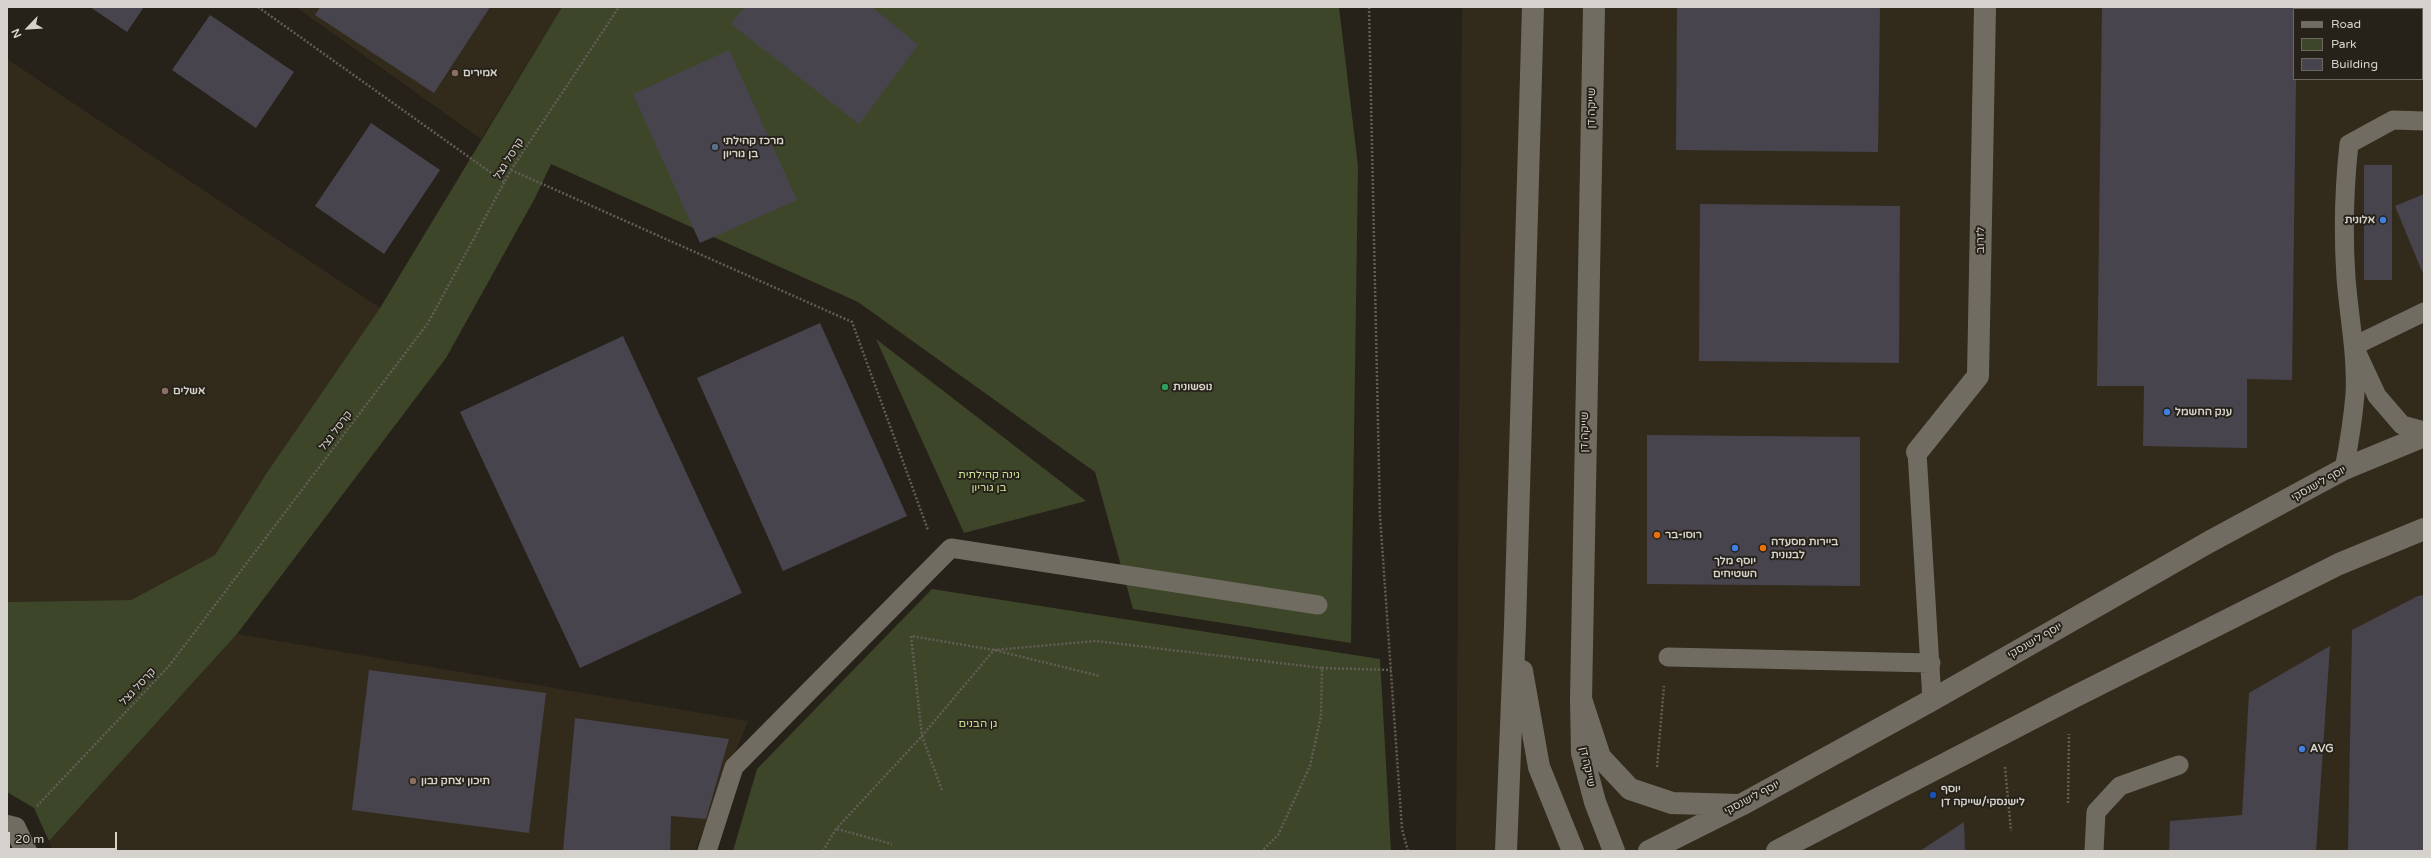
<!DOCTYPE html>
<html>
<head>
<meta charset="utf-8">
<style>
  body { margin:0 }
  #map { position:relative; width:2431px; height:858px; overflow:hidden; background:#262219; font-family:"Varela Round",sans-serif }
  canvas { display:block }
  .frame { position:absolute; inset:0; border:8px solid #d5d2cd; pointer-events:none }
  .legend { position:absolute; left:2293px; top:8px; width:130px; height:72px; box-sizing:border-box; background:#262219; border:1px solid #6c6861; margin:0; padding:5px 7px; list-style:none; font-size:12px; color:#d5d2cd }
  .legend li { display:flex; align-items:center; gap:8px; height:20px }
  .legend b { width:20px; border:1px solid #6c6861 }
  .north { position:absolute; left:8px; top:8px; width:40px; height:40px; -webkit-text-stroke:3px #262219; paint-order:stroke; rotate:245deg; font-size:11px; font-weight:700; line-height:16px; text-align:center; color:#d5d2cd }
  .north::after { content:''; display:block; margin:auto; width:14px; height:18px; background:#d5d2cd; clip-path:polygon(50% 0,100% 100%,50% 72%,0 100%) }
  .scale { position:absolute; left:8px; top:832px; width:109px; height:18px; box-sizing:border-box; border:2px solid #d5d2cd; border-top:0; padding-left:5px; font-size:12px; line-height:14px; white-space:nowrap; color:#d5d2cd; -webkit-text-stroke:3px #262219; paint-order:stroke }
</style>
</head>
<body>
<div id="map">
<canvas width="2431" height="858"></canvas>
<div class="frame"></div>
<ul class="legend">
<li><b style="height:5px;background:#716c61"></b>Road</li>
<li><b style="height:11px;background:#3e4629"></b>Park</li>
<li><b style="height:11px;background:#47444e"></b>Building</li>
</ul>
<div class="north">N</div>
<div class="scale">20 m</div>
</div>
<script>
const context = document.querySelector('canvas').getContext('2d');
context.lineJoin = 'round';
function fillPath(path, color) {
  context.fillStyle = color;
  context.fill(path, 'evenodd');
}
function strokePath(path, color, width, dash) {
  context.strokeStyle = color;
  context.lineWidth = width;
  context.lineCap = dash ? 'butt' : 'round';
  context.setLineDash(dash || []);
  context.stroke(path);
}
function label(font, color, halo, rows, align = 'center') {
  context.font = font + ' "Varela Round",Heebo,sans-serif';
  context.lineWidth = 4;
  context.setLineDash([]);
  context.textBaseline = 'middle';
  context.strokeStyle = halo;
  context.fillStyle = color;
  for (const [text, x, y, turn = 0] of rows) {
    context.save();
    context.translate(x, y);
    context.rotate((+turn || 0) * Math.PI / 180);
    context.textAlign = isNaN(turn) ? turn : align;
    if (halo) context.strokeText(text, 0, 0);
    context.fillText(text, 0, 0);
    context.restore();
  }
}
fillPath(new Path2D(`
  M 296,7 L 562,7 L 481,139 Z
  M 1462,7 L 2424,7 L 2424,851 L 1456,851 ZM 2294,9 L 2422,9 L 2422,79 L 2294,79 Z
  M 7,59 L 380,308 L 266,474 L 215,555 L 131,600 L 7,602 Z
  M 237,634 L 748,721 L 695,851 L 53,851 L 49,841 Z`), '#322b1c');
fillPath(new Path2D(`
  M 562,7 L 1339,7 L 1358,166 L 1351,643 L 1133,609 L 1095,472 L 858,302 L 551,164 L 535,198 L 446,358 L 237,634 L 49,841 L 34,808 L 7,792 L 7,602 L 131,600 L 215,555 L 266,474 L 380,308 Z
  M 876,339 L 1086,501 L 964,533 Z
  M 932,589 L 1380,659 L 1391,851 L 733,851 L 757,769 Z`), '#3e4629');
fillPath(new Path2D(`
  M 90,7 L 144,7 L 127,32 Z
  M 320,7 L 490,7 L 434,93 L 315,15 Z
  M 745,7 L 872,7 L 918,45 L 859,124 L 731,24 Z
  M 1677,7 L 1880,7 L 1878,152 L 1676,150 Z
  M 2102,7 L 2297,7 L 2294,9 L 2294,79 L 2296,79 L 2292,380 L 2247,379 L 2247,448 L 2143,446 L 2144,386 L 2097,386 Z
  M 2380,7 L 2424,7 L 2424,62 L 2422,62 L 2422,9 L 2380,9 Z
  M 210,15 L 294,72 L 256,128 L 172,70 Z
  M 729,50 L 797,200 L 700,243 L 633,94 Z
  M 371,123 L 440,170 L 384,254 L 315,206 Z
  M 2364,165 L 2392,165 L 2392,280 L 2364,280 Z
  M 2424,194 L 2424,276 L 2395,206 Z
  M 1700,204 L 1900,206 L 1899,363 L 1699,361 Z
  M 820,323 L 907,516 L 783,571 L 697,378 Z
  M 623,336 L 742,593 L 580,668 L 460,412 Z
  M 1647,435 L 1860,437 L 1860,586 L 1647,584 Z
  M 2424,595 L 2424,851 L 2348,851 L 2352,630 L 2418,596 Z
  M 2330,646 L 2316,851 L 2169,851 L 2170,821 L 2242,815 L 2249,693 Z
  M 369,670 L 546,693 L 529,833 L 352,810 Z
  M 575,718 L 729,739 L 706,819 L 671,816 L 670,851 L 563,851 Z
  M 1964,822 L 1965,851 L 1920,851 Z`), '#47444e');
strokePath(new Path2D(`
  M 258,7 L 504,182
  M 1369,7 L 1380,516 L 1402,829 L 1408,851
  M 511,170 L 852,322 L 928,530
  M 1322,668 L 1391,670
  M 1657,767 L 1664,686
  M 2005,767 L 2011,831
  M 942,790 L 922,736 L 911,636 L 994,650 L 1100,676
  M 2068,803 L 2069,734
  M 37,806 L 169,666 L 428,323 L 511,170 L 619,7
  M 837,829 L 892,844
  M 823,851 L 836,829 L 922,736 L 994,650 L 1096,641 L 1322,668 L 1321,716 L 1310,766 L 1278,835 L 1262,851`), '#625e56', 2.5, [2, 2]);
strokePath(new Path2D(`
  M 2354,346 L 2424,312
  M 2357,353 L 2377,396 L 2402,425 L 2424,431
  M 1917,452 L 1932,700
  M 2344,469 C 2349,444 2353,419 2355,394 C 2357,355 2349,317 2346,278 C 2343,233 2344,189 2349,144 L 2393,120 L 2424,121
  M 1668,657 L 1931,663
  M 707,851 L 734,767 L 951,548 L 1318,605
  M 2094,851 L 2096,812 L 2120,786 L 2179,765`), '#716c61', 19);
strokePath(new Path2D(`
  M 1917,452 L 1978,376 L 1985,7
  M 7,826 L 15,828 L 26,851`), '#716c61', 22);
strokePath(new Path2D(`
  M 1594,7 L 1581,699 L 1582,753 L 1595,802 L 1614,851
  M 1522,671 L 1539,767 L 1573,851
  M 1506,851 L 1515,626 L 1533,7`), '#716c61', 22);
strokePath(new Path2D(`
  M 1581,699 L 1600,757 L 1630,789 L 1672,803 L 1738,805
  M 1649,851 L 1741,805 L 1932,700 L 2209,542 L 2344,469 L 2424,436
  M 1777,851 L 2070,699 L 2339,564 L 2424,529`), '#716c61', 22);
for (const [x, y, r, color] of [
  [455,73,4,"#8d6e63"],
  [715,147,4,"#5c6f8a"],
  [2383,220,4,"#3f7fe0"],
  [1165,387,4,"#2e9e5b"],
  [165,391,4,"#8d6e63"],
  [2167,412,4,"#3f7fe0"],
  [1657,535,4,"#e8710a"],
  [1735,548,4,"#3f7fe0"],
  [1763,548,4,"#e8710a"],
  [2302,749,4,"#3f7fe0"],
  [413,781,4,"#8d6e63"],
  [1933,795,4,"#1a4fb4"]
]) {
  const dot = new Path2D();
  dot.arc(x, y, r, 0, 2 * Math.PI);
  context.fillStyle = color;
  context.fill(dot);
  strokePath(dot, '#262219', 1.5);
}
label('bold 11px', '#d5d2cd', '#262219', [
  ["אמירים",463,73],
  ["מרכז קהילתי",723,141],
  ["בן גוריון",723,154],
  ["אלונית",2375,220,"right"],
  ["נופשונית",1173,387],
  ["אשלים",173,391],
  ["ענק החשמל",2175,412],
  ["רוסו-בר",1665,535],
  ["ביירות מסעדה",1771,542],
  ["לבנונית",1771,555],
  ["יוסף מלך",1735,561,"center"],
  ["השטיחים",1735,574,"center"],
  ["AVG",2310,749],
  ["תיכון יצחק נבון",421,781],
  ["יוסף",1941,789],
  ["לישנסקי/שייקה דן",1941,802]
], 'left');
label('11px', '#d5d2cd', '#262219', [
  ["שייקה דן",1592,108,-89],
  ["קרסל גצל",509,159,-58],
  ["לזרוב",1981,240,-89],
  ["קרסל גצל",336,431,-53],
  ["שייקה דן",1585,432,-89],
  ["יוסף לישנסקי",2319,484,-29],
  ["יוסף לישנסקי",2035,641,-30],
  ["קרסל גצל",138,687,-47],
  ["שייקה דן",1587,767,78],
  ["יוסף לישנסקי",1752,798,-28]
]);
label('11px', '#d0e49c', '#262219', [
  ["גינה קהילתית",989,475],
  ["בן גוריון",989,488],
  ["גן הבנים",978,724]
]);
</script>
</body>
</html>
